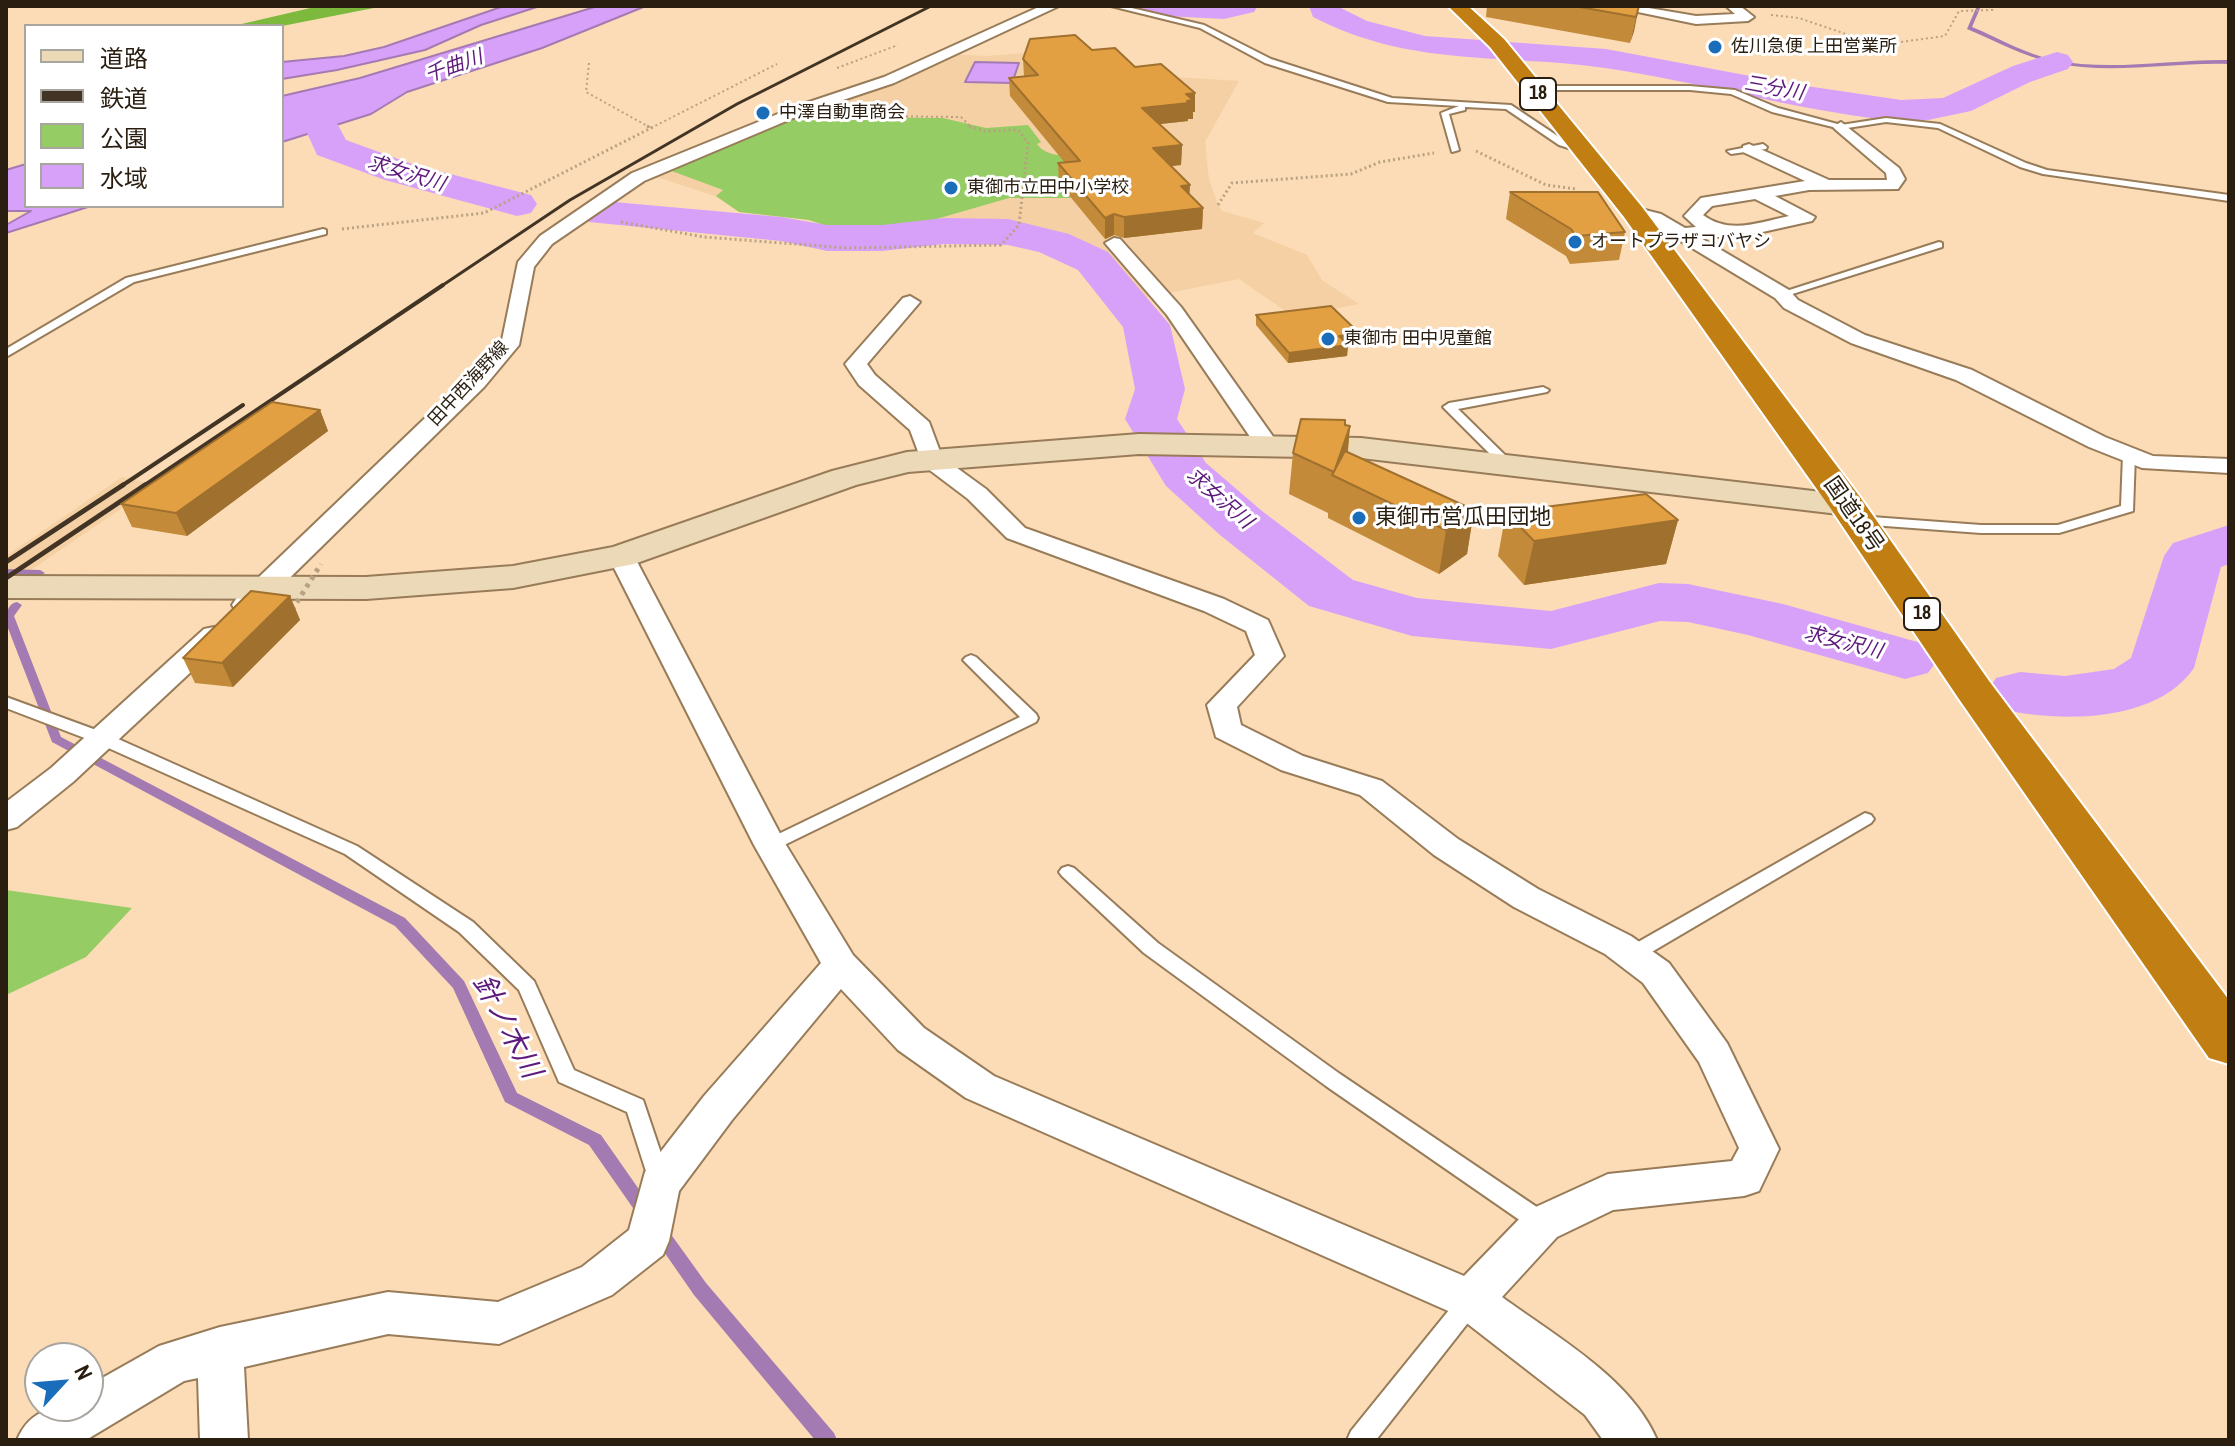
<!DOCTYPE html>
<html>
<head>
<meta charset="utf-8">
<style>
  body { margin:0 }
  #map { position:relative; width:2235px; height:1446px; overflow:hidden; background:#fbdcb6; font-family:"Archivo Narrow","Noto Sans JP",sans-serif }
  canvas { display:block }
  .frame { position:absolute; inset:0; border:8px solid #291e10; pointer-events:none }
  .legend { position:absolute; left:24px; top:24px; width:260px; height:184px; box-sizing:border-box; background:#fff; border:2px solid #a9a59f; margin:0; padding:10px 14px; list-style:none; font-size:24px; color:#291e10 }
  .legend li { display:flex; align-items:center; gap:16px; height:40px }
  .legend b { width:40px; border:2px solid #a9a59f }
  .north { position:absolute; left:24px; top:1342px; width:80px; height:80px; box-sizing:border-box; background:#fff; border:2px solid #a9a59f; border-radius:50%; rotate:64deg; font-size:22px; font-weight:700; line-height:32px; text-align:center; color:#291e10 }
  .north::after { content:''; display:block; margin:auto; width:28px; height:36px; background:#1a6dbb; clip-path:polygon(50% 0,100% 100%,50% 72%,0 100%) }
</style>
</head>
<body>
<div id="map">
<canvas width="2235" height="1446"></canvas>
<div class="frame"></div>
<ul class="legend">
<li><b style="height:10px;background:#ecd9b8"></b>道路</li>
<li><b style="height:10px;background:#423424"></b>鉄道</li>
<li><b style="height:22px;background:#95cc63"></b>公園</li>
<li><b style="height:22px;background:#d8a1f9"></b>水域</li>
</ul>
<div class="north">N</div>
</div>
<script>
const context = document.querySelector('canvas').getContext('2d');
context.lineJoin = 'round';
function fillPath(path, color) {
  context.fillStyle = color;
  context.fill(path, 'evenodd');
}
function strokePath(path, color, width, dash) {
  context.strokeStyle = color;
  context.lineWidth = width;
  context.lineCap = dash ? 'butt' : 'round';
  context.setLineDash(dash || []);
  context.stroke(path);
}
function label(font, color, halo, rows, align = 'center') {
  context.font = font + ' "Archivo Narrow","Noto Sans JP",sans-serif';
  context.lineWidth = 6;
  context.setLineDash([]);
  context.textBaseline = 'middle';
  context.strokeStyle = halo;
  context.fillStyle = color;
  for (const [text, x, y, turn = 0] of rows) {
    context.save();
    context.translate(x, y);
    context.rotate((+turn || 0) * Math.PI / 180);
    context.textAlign = isNaN(turn) ? turn : align;
    if (halo) context.strokeText(text, 0, 0);
    context.fillText(text, 0, 0);
    context.restore();
  }
}
fillPath(new Path2D(`
  M 1090,48 L 1143,69 L 1175,77 L 1239,81 L 1205,142 L 1209,179 L 1218,205 L 1222,211 L 1264,223 L 1253,233 L 1307,255 L 1322,280 L 1359,304 L 1294,317 L 1239,279 L 1144,298 L 1110,259 L 1072,241 L 1026,230 L 948,227 L 926,222 L 839,230 L 809,220 L 739,212 L 715,196 L 660,178 L 638,177 L 950,54 L 986,56 Z
  M 122,477 L 156,485 L 6,587 L 6,556 Z`), '#f5d0a4');
fillPath(new Path2D(`
  M 798,117 L 943,118 L 986,128 L 1028,125 L 1041,142 L 1037,144 C 1046,157 1065,156 1079,155 L 1060,183 L 1071,198 L 1009,198 L 926,222 L 839,230 L 809,220 L 739,212 L 716,196 L 723,190 L 669,170 Z
  M 6,890 L 132,908 L 86,957 L 6,995 Z`), '#95cc63');
fillPath(new Path2D(`
  M 319,6 L 384,6 L 282,26 L 233,26 Z`), '#7cb93d');
const water = new Path2D(`
  M 504,6 L 540,6 L 481,25 L 425,50 L 337,70 L 282,79 L 282,62 L 344,56 L 384,47 Z
  M 598,6 L 646,6 L 542,48 L 407,92 L 371,114 L 282,142 L 282,96 L 360,78 Z
  M 975,62 L 1019,63 L 1012,83 L 965,82 Z
  M 26,164 L 26,206 L 91,206 L 6,233 L 6,225 L 31,211 L 6,211 L 6,170 Z`);
fillPath(water, '#d8a1f9');
strokePath(water, '#a47ab3', 2);
fillPath(new Path2D(`
  M 1977,6 L 1981,6 L 1972,27 C 1999,38 2025,54 2054,60 C 2111,72 2171,59 2229,60 L 2229,64 C 2171,62 2112,75 2054,63 C 2024,57 1996,41 1967,29 Z
  M 6,569 L 40,570 L 45,573 L 40,576 L 6,575 Z
  M 17,602 L 22,605 L 14,616 L 61,737 L 405,918 L 464,981 L 517,1093 L 601,1135 L 652,1208 L 654,1213 L 652,1218 L 646,1220 L 640,1218 L 589,1145 L 505,1102 L 453,988 L 395,926 L 52,742 L 6,623 C 6,614 7,604 17,602 Z
  M 659,1223 L 665,1226 L 706,1283 L 834,1433 L 837,1440 L 815,1440 L 694,1295 L 653,1236 L 651,1231 L 653,1226 Z`), '#a47ab3');
fillPath(new Path2D(`
  M 1133,6 L 1258,6 L 1254,12 L 1224,19 L 1147,15 L 1137,12 Z
  M 1309,6 L 1337,6 L 1367,21 L 1425,36 L 1606,49 L 1793,84 L 1901,100 L 1943,98 L 2013,66 L 2057,52 L 2068,55 L 2073,62 L 2068,69 L 2030,82 L 1971,111 L 1928,120 L 1887,120 C 1792,109 1699,82 1605,68 C 1500,53 1412,68 1313,17 Z
  M 317,104 L 329,108 L 346,140 L 412,164 L 531,195 L 537,204 L 531,213 L 517,216 L 385,180 L 317,155 L 299,115 L 305,108 Z
  M 603,201 L 781,217 L 827,225 L 882,225 L 944,218 L 1008,219 L 1069,234 L 1108,252 L 1170,325 L 1185,389 L 1177,419 L 1206,463 L 1262,511 L 1353,580 L 1417,598 L 1551,611 L 1659,583 L 1688,584 L 1783,604 L 1928,645 L 1938,659 L 1928,673 L 1905,679 L 1748,635 L 1688,622 L 1660,621 L 1551,649 L 1412,636 L 1309,606 L 1220,535 L 1166,486 L 1125,419 L 1135,389 L 1123,327 L 1078,270 L 1039,252 L 1008,245 L 944,244 L 882,251 L 827,251 L 781,241 L 589,222 L 583,213 L 589,204 Z
  M 2229,525 L 2229,564 L 2221,567 L 2194,668 C 2156,724 2055,723 1996,708 L 1986,693 L 1996,678 L 2020,672 L 2065,676 L 2114,669 L 2131,658 L 2164,556 L 2173,543 Z`), '#d8a1f9');
const lane = new Path2D(`
  M 1111,6 L 1123,6 L 1204,25 L 1271,59 L 1392,98 L 1511,105 L 1565,141 L 1588,150 L 1584,153 L 1559,145 L 1506,109 L 1465,107 L 1465,110 L 1449,114 L 1459,150 L 1452,152 L 1441,113 L 1459,106 L 1388,102 L 1265,63 L 1200,28 Z
  M 1533,86 L 1690,86 L 1735,90 L 1778,108 L 1841,125 L 1886,118 L 1940,124 L 2026,163 L 2047,170 L 2229,195 L 2229,201 L 2043,174 L 2020,167 L 1938,128 L 1886,122 L 1841,129 L 1772,112 L 1731,94 L 1690,90 L 1530,90 Z
  M 1763,144 L 1767,147 L 1766,149 L 1731,154 L 1727,151 Z
  M 323,229 L 326,230 L 326,234 L 134,282 L 6,357 L 6,349 L 126,278 Z
  M 1939,242 L 1942,243 L 1942,247 L 1786,296 L 1777,294 Z
  M 1543,387 L 1549,390 L 1547,392 L 1458,409 L 1512,462 L 1512,468 L 1504,468 L 1443,407 L 1449,403 Z
  M 2129,451 L 2135,455 L 2133,511 L 2059,533 L 1981,533 L 1858,524 L 1851,520 L 1858,516 L 1981,525 L 2058,525 L 2121,506 L 2123,455 Z
  M 971,655 L 976,657 L 1036,714 L 1038,718 L 1036,722 L 776,849 L 764,849 L 761,845 L 764,841 L 1020,717 L 963,660 L 966,657 Z
  M 6,697 L 107,734 L 357,846 L 473,922 L 534,981 L 574,1070 L 643,1100 L 671,1183 L 668,1190 L 660,1193 L 652,1190 L 627,1112 L 559,1082 L 519,990 L 459,932 L 345,854 L 95,742 L 6,708 Z
  M 1865,813 L 1871,815 L 1874,819 L 1871,823 L 1638,960 L 1631,962 L 1624,960 L 1621,955 L 1624,950 Z
  M 1068,866 L 1074,868 L 1158,943 L 1340,1074 L 1550,1216 L 1553,1223 L 1550,1230 L 1542,1233 L 1534,1230 L 1326,1086 L 1144,953 L 1062,876 L 1059,872 L 1062,868 Z
  M 1470,1291 L 1478,1294 L 1482,1302 L 1478,1310 L 1376,1440 L 1347,1440 L 1351,1431 L 1462,1294 Z`);
const street = new Path2D(`
  M 1041,6 L 1059,6 L 894,83 L 810,111 L 644,181 L 552,244 L 534,267 L 519,345 L 484,387 L 256,611 L 236,611 L 232,605 L 236,599 L 468,377 L 502,340 L 518,262 L 540,236 L 632,173 L 800,105 L 884,77 Z
  M 1609,6 L 1637,6 L 1696,16 L 1735,14 L 1726,6 L 1740,6 L 1754,17 L 1748,21 L 1696,24 Z
  M 1841,122 L 1899,168 L 1905,179 L 1898,189 L 1809,190 L 1775,196 L 1815,217 L 1812,221 L 1740,237 L 1699,237 L 1789,290 L 1798,300 L 1865,335 L 1972,370 L 2105,437 L 2153,456 L 2229,459 L 2229,473 L 2142,468 L 2089,447 L 1956,380 L 1851,343 L 1784,308 L 1775,298 L 1649,222 L 1627,216 L 1624,212 L 1633,207 L 1661,214 L 1685,228 L 1696,227 L 1684,216 L 1701,198 L 1805,181 L 1743,152 L 1743,146 L 1749,144 L 1829,180 L 1887,180 L 1886,173 L 1836,130 L 1833,127 ZM 1755,199 L 1789,216 C 1760,222 1730,235 1703,215 L 1712,206 Z
  M 1114,238 L 1120,239 L 1181,307 L 1279,445 L 1275,450 L 1259,450 L 1167,315 L 1105,243 Z
  M 910,296 L 920,302 L 867,364 L 875,375 L 929,422 L 942,457 L 986,489 L 1025,528 L 1224,599 L 1268,620 L 1284,656 L 1237,707 L 1241,725 L 1303,756 L 1382,781 L 1458,839 L 1538,889 L 1631,936 L 1669,963 L 1727,1043 L 1779,1149 L 1759,1191 L 1744,1196 L 1613,1210 L 1557,1237 L 1502,1297 C 1555,1336 1631,1378 1657,1440 L 1603,1440 L 1585,1415 L 1455,1314 L 966,1098 L 898,1050 L 841,989 L 732,1120 L 679,1191 L 669,1241 L 663,1255 L 612,1295 L 499,1344 L 388,1334 L 244,1367 L 248,1440 L 200,1440 L 198,1378 L 184,1381 L 86,1440 L 17,1440 C 31,1407 56,1406 88,1406 L 88,1386 L 159,1346 L 220,1327 L 388,1292 L 498,1302 L 582,1267 L 629,1230 L 645,1172 L 704,1096 L 821,963 L 754,845 L 608,556 L 612,551 L 630,551 L 634,556 L 786,845 L 853,955 L 924,1028 L 994,1076 L 1464,1276 L 1527,1211 L 1608,1174 L 1732,1161 L 1739,1148 L 1699,1062 L 1643,983 L 1605,954 L 1514,907 L 1434,855 L 1360,795 L 1281,770 L 1216,737 L 1207,705 L 1255,655 L 1246,631 L 1204,611 L 1007,538 L 968,499 L 923,465 L 910,430 L 859,385 L 845,364 L 903,298 Z
  M 214,627 L 224,629 L 228,635 L 224,641 L 73,782 L 17,827 L 6,830 L 6,802 L 51,768 L 204,629 Z`);
const secondary = new Path2D(`
  M 1139,434 L 1361,438 L 1847,495 L 1859,498 L 1864,505 L 1859,512 L 1847,515 L 1361,458 L 1139,454 L 908,472 L 856,485 L 634,564 L 513,588 L 366,599 L 6,598 L 6,576 L 366,577 L 513,566 L 613,547 L 832,471 L 907,452 Z`);
const highway = new Path2D(`
  M 1448,6 L 1468,6 L 1504,39 L 1642,207 L 1860,497 L 1989,681 L 2229,1000 L 2229,1064 L 2209,1058 L 1959,699 L 1831,509 L 1624,217 L 1490,47 Z`);
strokePath(lane, '#987c59', 4);
strokePath(street, '#987c59', 4);
strokePath(secondary, '#987c59', 4);
strokePath(highway, '#fff', 4);
strokePath(new Path2D(`
  M 1771,15 L 1799,18 L 1878,45 L 1945,36 L 1959,11 L 1992,10 L 1996,6
  M 589,63 L 586,92 L 651,128
  M 837,68 L 898,45
  M 866,116 L 961,117 L 972,128
  M 651,128 L 777,64`), '#b9a182', 2, [2, 3]);
strokePath(new Path2D(`
  M 647,126 L 651,128
  M 1476,151 L 1546,185 L 1576,189
  M 1218,205 L 1232,183 L 1351,174 L 1380,162 L 1434,153
  M 621,222 L 704,237 L 847,248 L 1001,245 L 1019,225 L 1028,143 L 1018,130 L 985,131 L 968,126
  M 342,229 L 484,213 L 655,126`), '#b9a182', 3, [2, 3]);
fillPath(lane, '#fff');
fillPath(street, '#fff');
fillPath(secondary, '#ecd9b8');
fillPath(highway, '#c17f13');
strokePath(new Path2D(`
  M 440,287 L 570,200 L 737,104 L 931,6`), '#423424', 3);
strokePath(new Path2D(`
  M 120,487 L 243,405
  M 142,487 L 443,285`), '#423424', 4);
strokePath(new Path2D(`
  M 6,562 L 123,485
  M 6,578 L 145,485`), '#423424', 5);
strokePath(new Path2D(`
  M 292,610 L 321,564`), '#b9a182', 5, [4, 5]);
fillPath(new Path2D(`
  M 1487,6 L 1639,6 L 1630,43 L 1486,17 Z
  M 1092,50 L 1135,67 L 1195,112 L 1193,112 L 1193,119 L 1188,119 L 1188,121 L 1160,124 L 1182,145 L 1181,165 L 1171,166 L 1190,195 L 1203,208 L 1202,229 L 1124,238 L 1114,235 L 1105,239 L 1059,183 L 1058,163 L 1065,163 L 1010,96 L 1009,78 L 1024,76 L 1023,59 Z
  M 1510,192 L 1625,232 L 1619,260 L 1570,264 L 1566,256 L 1506,219 Z
  M 1256,315 L 1358,343 L 1348,345 L 1347,356 L 1288,363 L 1256,325 Z
  M 320,410 L 328,431 L 187,536 L 132,527 L 121,504 Z
  M 1345,425 L 1350,426 L 1348,452 L 1474,510 L 1467,554 L 1439,574 L 1328,518 L 1328,513 L 1289,494 L 1293,453 Z
  M 1506,512 L 1678,520 L 1666,564 L 1524,585 L 1498,556 Z
  M 290,596 L 300,620 L 233,687 L 195,683 L 183,658 Z`), '#c38a39');
fillPath(new Path2D(`
  M 1639,6 L 1634,32 L 1630,43 L 1636,17 Z
  M 1195,93 L 1195,112 L 1193,112 L 1193,119 L 1188,119 L 1188,121 L 1142,126 L 1142,108 L 1186,94 Z
  M 1182,145 L 1181,165 L 1152,168 L 1153,148 Z
  M 1190,185 L 1189,206 L 1181,186 Z
  M 1203,208 L 1202,229 L 1124,238 L 1124,217 Z
  M 1114,214 L 1114,235 L 1105,239 L 1105,218 Z
  M 1359,333 L 1358,343 L 1338,346 L 1339,336 Z
  M 1348,345 L 1347,356 L 1288,363 L 1289,353 Z
  M 320,410 L 328,431 L 187,536 L 176,513 Z
  M 1350,426 L 1346,467 L 1334,472 Z
  M 1474,510 L 1467,554 L 1439,574 L 1446,530 Z
  M 1678,520 L 1666,564 L 1524,585 L 1534,541 Z
  M 290,596 L 300,620 L 233,687 L 222,663 Z`), '#9f702e');
const building = new Path2D(`
  M 1574,6 L 1639,6 L 1636,17 Z
  M 1075,35 L 1092,50 L 1115,48 L 1135,67 L 1161,64 L 1195,93 L 1186,94 L 1193,100 L 1187,101 L 1189,103 L 1142,108 L 1182,145 L 1153,148 L 1190,185 L 1181,186 L 1203,208 L 1124,217 L 1114,214 L 1105,218 L 1058,163 L 1080,161 L 1009,78 L 1038,75 L 1023,59 L 1030,39 Z
  M 1510,192 L 1598,192 L 1625,232 L 1576,236 L 1571,229 Z
  M 1331,306 L 1359,333 L 1339,336 L 1348,345 L 1289,353 L 1256,315 Z
  M 272,402 L 320,410 L 176,513 L 121,504 Z
  M 1301,419 L 1345,420 L 1345,425 L 1350,426 L 1334,472 L 1293,453 Z
  M 1345,451 L 1474,510 L 1446,530 L 1332,475 Z
  M 1646,494 L 1678,520 L 1534,541 L 1506,512 Z
  M 251,591 L 290,596 L 222,663 L 183,658 Z`);
fillPath(building, '#e3a042');
strokePath(building, '#9f702e', 2);
for (const [x, y, r, color] of [
  [1715,47,8,"#1a6dbb"],
  [763,113,8,"#1a6dbb"],
  [951,188,8,"#1a6dbb"],
  [1575,242,8,"#1a6dbb"],
  [1328,339,8,"#1a6dbb"],
  [1359,518,8,"#1a6dbb"]
]) {
  const dot = new Path2D();
  dot.arc(x, y, r, 0, 2 * Math.PI);
  context.fillStyle = color;
  context.fill(dot);
  strokePath(dot, '#fff', 3);
}
label('18px', '#291e10', '#fff', [
  ["佐川急便 上田営業所",1731,47],
  ["中澤自動車商会",779,113],
  ["東御市立田中小学校",967,188],
  ["オートプラザコバヤシ",1591,242],
  ["東御市 田中児童館",1344,339]
], 'left');
label('18px', '#291e10', '#fff', [
  ["田中西海野線",469,384,-47]
]);
label('italic 20px', '#5d1a7c', '#fff', [
  ["千曲川",454,67,-20],
  ["三分川",1774,89,10],
  ["求女沢川",406,174,17],
  ["求女沢川",1219,499,41],
  ["求女沢川",1843,643,14]
]);
for (const [x, y, w] of [
  [1538,94,36],
  [1922,614,36]
]) {
  const box = new Path2D();
  box.roundRect(x - w / 2, y - 16, w, 32, 6);
  context.fillStyle = '#fff';
  context.fill(box);
  strokePath(box, '#291e10', 2);
}
label('bold 20px', '#291e10', null, [
  ["18",1538,94],
  ["18",1922,614]
]);
label('22px', '#291e10', '#fff', [
  ["国道18号",1853,515,55]
]);
label('22px', '#291e10', '#fff', [
  ["東御市営瓜田団地",1375,518]
], 'left');
label('italic 28px', '#5d1a7c', '#fff', [
  ["針ノ木川",506,1027,62]
]);
</script>
</body>
</html>
